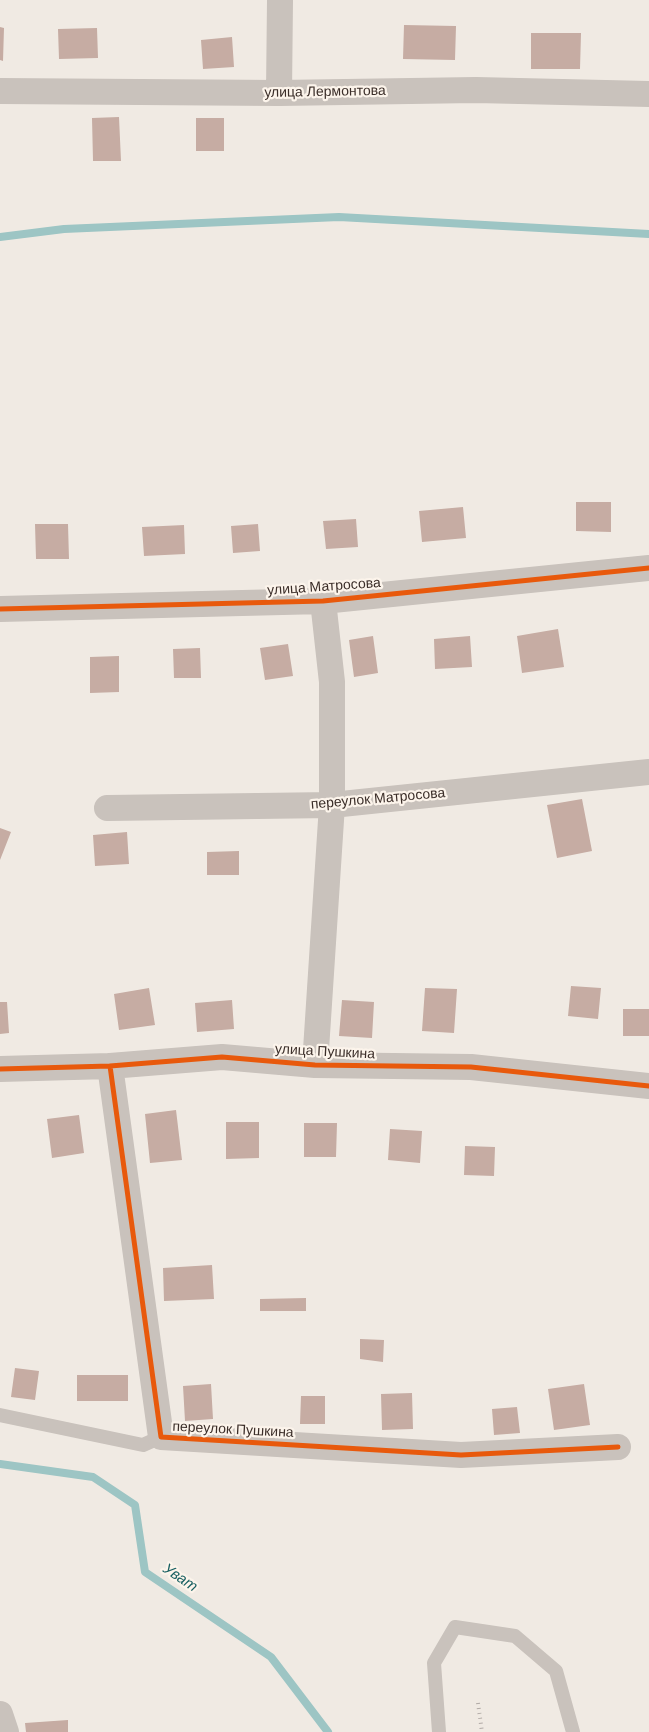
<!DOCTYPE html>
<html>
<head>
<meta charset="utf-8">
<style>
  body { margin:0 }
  canvas { display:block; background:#f0eae3 }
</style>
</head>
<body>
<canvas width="649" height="1732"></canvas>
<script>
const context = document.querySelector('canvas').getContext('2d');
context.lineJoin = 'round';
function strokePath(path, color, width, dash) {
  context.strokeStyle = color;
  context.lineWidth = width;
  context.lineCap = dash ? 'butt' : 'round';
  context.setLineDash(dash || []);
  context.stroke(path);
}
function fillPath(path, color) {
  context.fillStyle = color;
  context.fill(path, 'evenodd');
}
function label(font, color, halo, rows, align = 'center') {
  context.font = font + ' Arial,sans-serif';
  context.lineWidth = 4.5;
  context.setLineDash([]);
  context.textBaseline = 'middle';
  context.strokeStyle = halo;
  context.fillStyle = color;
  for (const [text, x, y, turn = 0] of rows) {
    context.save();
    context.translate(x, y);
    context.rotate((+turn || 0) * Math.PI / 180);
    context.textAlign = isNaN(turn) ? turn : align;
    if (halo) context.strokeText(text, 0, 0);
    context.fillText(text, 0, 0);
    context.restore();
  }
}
strokePath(new Path2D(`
  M 0,237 L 64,229 L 339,217 L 649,234
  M 0,1464 L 93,1477 L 135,1505 L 145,1572 L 271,1657 L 328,1732`), '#9dc5c4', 8);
fillPath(new Path2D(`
  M 404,25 L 456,26 L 455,60 L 403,59 Z
  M 0,27 L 4,28 L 3,61 L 0,60 Z
  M 97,28 L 98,58 L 59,59 L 58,29 Z
  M 531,33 L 581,33 L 580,69 L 531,69 Z
  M 232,37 L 234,67 L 203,69 L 201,40 Z
  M 119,117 L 121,161 L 93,161 L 92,118 Z
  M 196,118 L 224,118 L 224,151 L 196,151 Z
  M 576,502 L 611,502 L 611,532 L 576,531 Z
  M 463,507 L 466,538 L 422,542 L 419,511 Z
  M 356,519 L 358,547 L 326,549 L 323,521 Z
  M 35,524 L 68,524 L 69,559 L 36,559 Z
  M 258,524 L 260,551 L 233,553 L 231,526 Z
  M 184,525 L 185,554 L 144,556 L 142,527 Z
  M 558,629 L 564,667 L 522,673 L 517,636 Z
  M 373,636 L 378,673 L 354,677 L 349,640 Z
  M 470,636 L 472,667 L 435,669 L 434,639 Z
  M 288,644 L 293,676 L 265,680 L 260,648 Z
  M 200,648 L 201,678 L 174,678 L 173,649 Z
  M 119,656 L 119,692 L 90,693 L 90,657 Z
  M 582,799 L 592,851 L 557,858 L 547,805 Z
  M 0,828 L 11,832 L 0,860 Z
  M 127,832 L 129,864 L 95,866 L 93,835 Z
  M 239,851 L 239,875 L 207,875 L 207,852 Z
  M 571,986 L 601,988 L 598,1019 L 568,1016 Z
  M 149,988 L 155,1025 L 119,1030 L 114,994 Z
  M 425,988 L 457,989 L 454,1033 L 422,1031 Z
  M 232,1000 L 234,1029 L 197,1032 L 195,1003 Z
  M 342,1000 L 374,1002 L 372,1038 L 339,1036 Z
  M 0,1002 L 7,1002 L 9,1033 L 0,1034 Z
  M 623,1009 L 649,1009 L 649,1036 L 623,1036 Z
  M 176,1110 L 182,1160 L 150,1163 L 145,1114 Z
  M 79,1115 L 84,1153 L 52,1158 L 47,1119 Z
  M 226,1122 L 259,1122 L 259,1158 L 226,1159 Z
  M 304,1123 L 337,1123 L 336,1157 L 304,1157 Z
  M 390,1129 L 422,1131 L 420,1163 L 388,1160 Z
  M 465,1146 L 495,1147 L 494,1176 L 464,1175 Z
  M 212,1265 L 214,1299 L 164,1301 L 163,1268 Z
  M 306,1298 L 306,1311 L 260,1311 L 260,1299 Z
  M 360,1339 L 384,1340 L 383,1362 L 360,1359 Z
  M 15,1368 L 39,1371 L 35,1400 L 11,1397 Z
  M 77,1375 L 128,1375 L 128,1401 L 77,1401 Z
  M 211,1384 L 213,1419 L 185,1421 L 183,1386 Z
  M 584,1384 L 590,1425 L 554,1430 L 548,1389 Z
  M 412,1393 L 413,1429 L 382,1430 L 381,1394 Z
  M 301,1396 L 325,1396 L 325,1424 L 300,1424 Z
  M 517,1407 L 520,1433 L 494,1435 L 492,1409 Z
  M 68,1720 L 68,1732 L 26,1732 L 25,1723 Z`), '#c6aca3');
strokePath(new Path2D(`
  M 0,1415 L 143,1445 L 161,1437
  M 439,1732 L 434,1663 L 455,1627 L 515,1636 L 556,1671 L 573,1732`), '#c9c2bc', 14);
strokePath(new Path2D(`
  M 0,91 L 279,93 L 476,90 L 649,94
  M 279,93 L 280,0
  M 0,609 L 323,601 L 649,568
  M 107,808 L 332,805 L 649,772
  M 315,1065 L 332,805 L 332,682 L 323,601
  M 110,1066 L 161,1437 L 461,1455 L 618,1447
  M 0,1069 L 110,1066 L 222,1057 L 315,1065 L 471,1067 L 649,1086
  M 0,1714 L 6,1732`), '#c9c2bc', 26);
strokePath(new Path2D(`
  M 478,1703 L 482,1732`), '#b1aaa6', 4, [1, 4]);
strokePath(new Path2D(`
  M 0,609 L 323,601 L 649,568
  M 110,1066 L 161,1437 L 461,1455 L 618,1447
  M 0,1069 L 110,1066 L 222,1057 L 315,1065 L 471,1067 L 649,1086`), '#e8590c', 5);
label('14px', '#3b2e29', '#fcf4eb', [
  ["улица Лермонтова",325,92,-1],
  ["улица Матросова",324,587,-4],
  ["переулок Матросова",378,799,-5],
  ["улица Пушкина",325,1052,3],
  ["переулок Пушкина",233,1430,3]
]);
label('italic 15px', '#196062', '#fcf4eb', [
  ["Уват",180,1578,34]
]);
</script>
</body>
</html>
